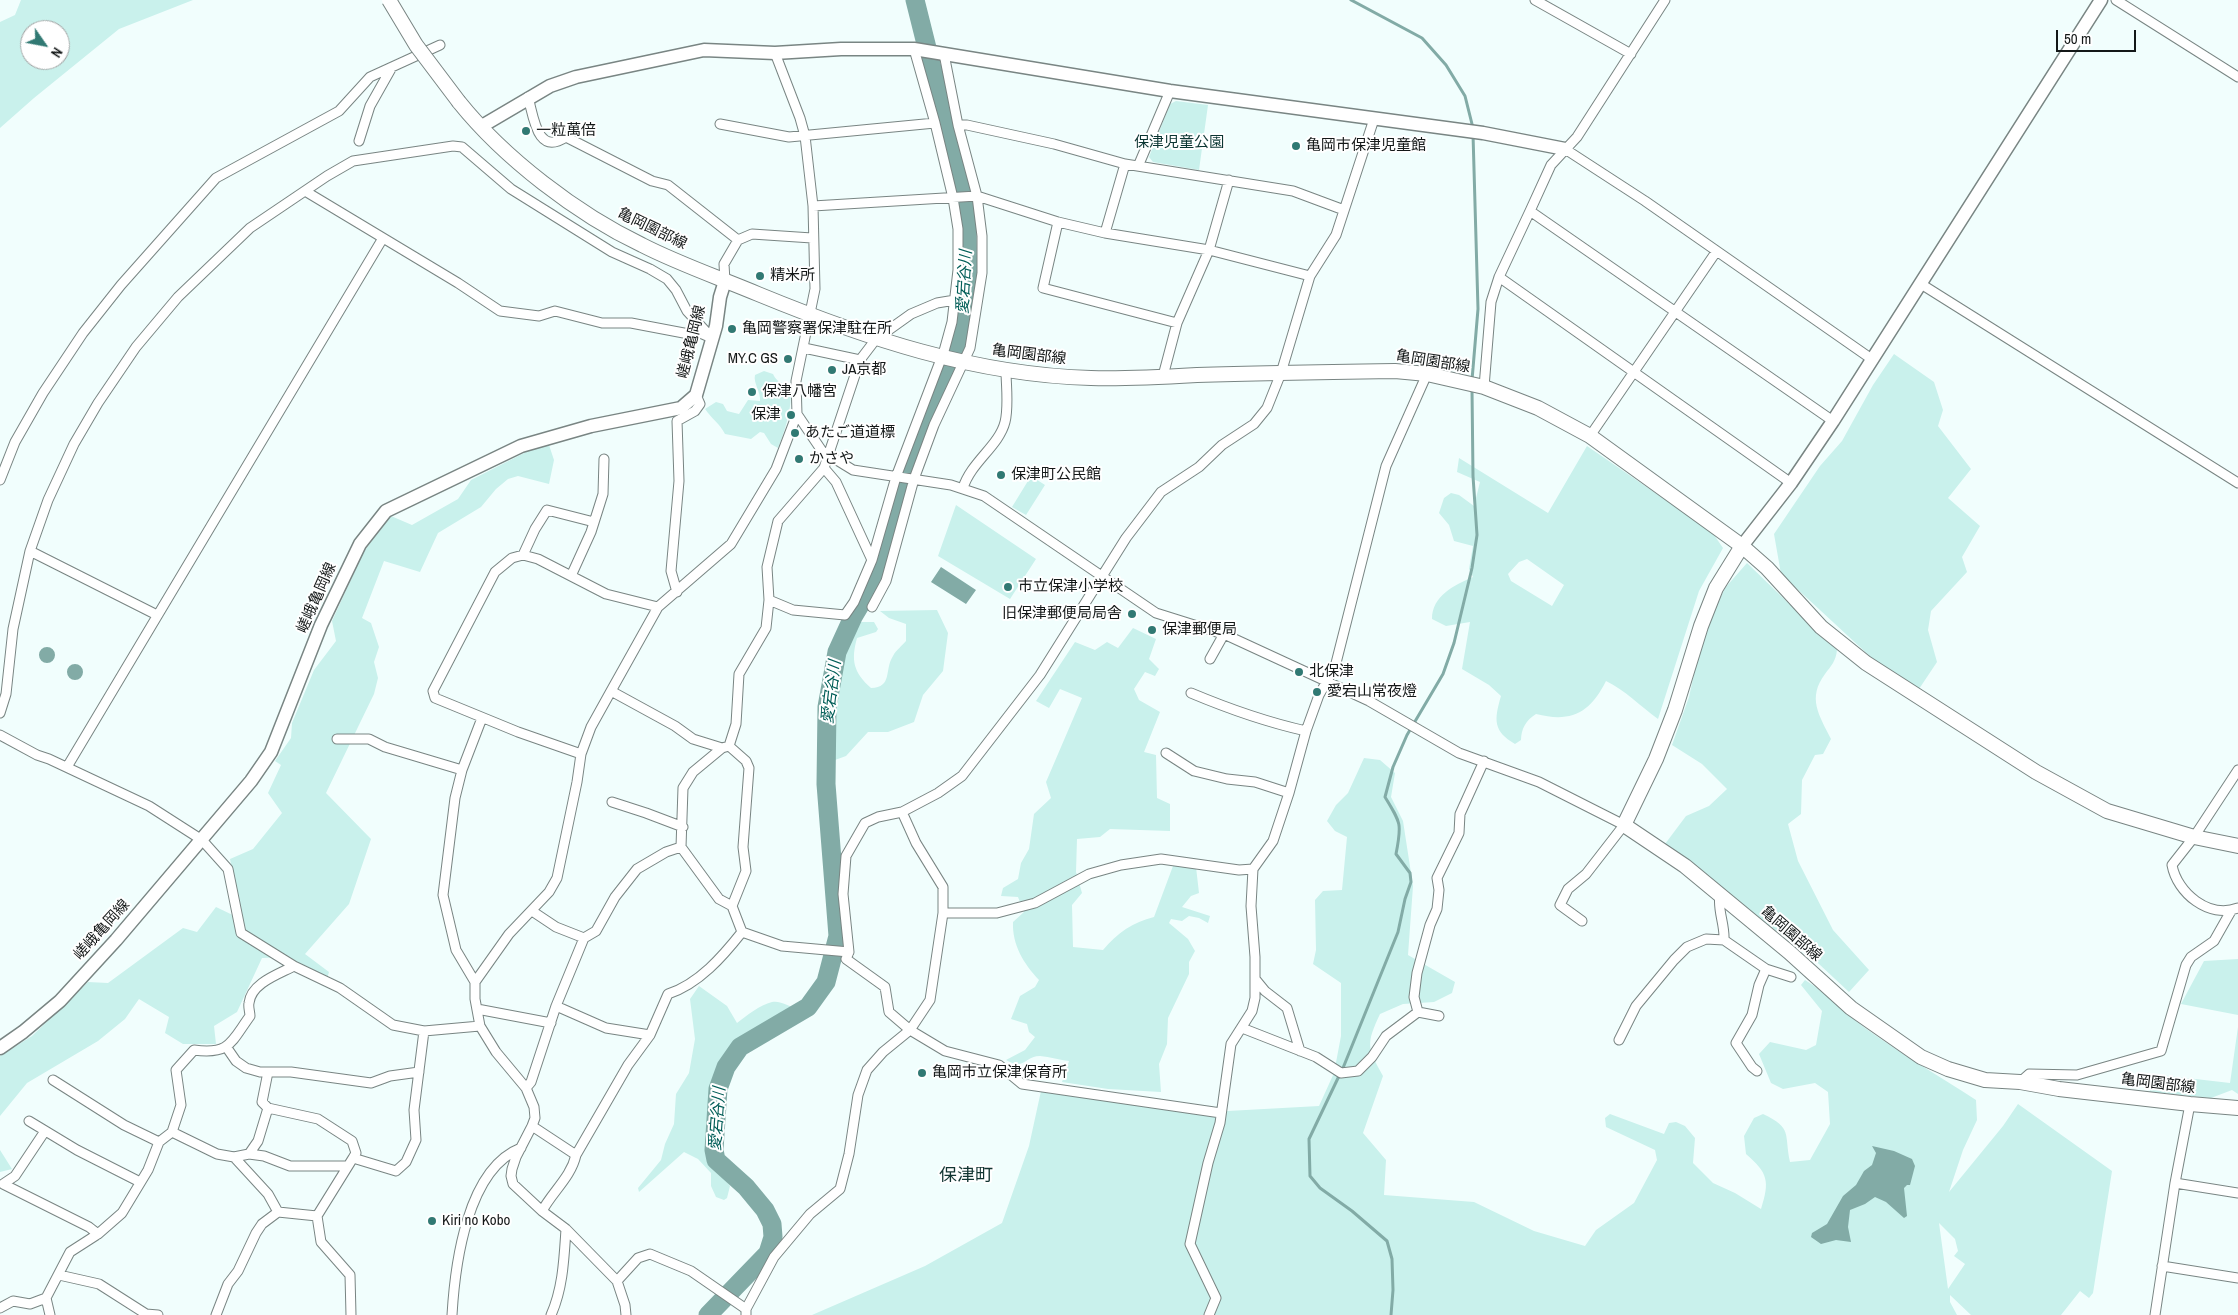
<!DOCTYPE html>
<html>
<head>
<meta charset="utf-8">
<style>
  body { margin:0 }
  #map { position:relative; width:2238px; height:1315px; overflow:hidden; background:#f1fefd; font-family:"Archivo Narrow",sans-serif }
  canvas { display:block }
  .north { position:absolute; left:20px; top:20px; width:50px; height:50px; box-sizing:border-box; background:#fff; border:1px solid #a1a3a3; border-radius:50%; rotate:123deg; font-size:14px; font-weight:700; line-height:20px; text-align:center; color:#141818 }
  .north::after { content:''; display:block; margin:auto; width:18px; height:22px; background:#317973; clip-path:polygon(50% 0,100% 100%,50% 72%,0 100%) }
  .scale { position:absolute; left:2056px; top:30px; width:80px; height:22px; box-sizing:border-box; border:2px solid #141818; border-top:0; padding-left:6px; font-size:15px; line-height:18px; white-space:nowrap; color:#141818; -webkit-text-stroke:4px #fff; paint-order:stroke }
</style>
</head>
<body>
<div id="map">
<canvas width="2238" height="1315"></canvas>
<div class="north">N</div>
<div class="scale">50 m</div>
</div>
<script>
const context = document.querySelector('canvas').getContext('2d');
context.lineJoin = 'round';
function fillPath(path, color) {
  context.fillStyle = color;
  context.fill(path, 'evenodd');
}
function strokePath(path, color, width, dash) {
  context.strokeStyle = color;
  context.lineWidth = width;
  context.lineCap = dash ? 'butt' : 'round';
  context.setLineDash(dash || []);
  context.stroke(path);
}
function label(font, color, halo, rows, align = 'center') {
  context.font = font + ' "Archivo Narrow","Noto Sans JP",sans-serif';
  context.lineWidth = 4;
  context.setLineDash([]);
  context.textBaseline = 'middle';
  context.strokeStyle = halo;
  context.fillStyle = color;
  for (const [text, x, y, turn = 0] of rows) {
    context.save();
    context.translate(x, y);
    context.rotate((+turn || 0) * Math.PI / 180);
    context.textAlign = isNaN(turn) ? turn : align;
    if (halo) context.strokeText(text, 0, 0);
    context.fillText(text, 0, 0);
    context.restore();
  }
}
fillPath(new Path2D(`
  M 21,0 L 193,0 L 119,29 L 34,98 L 0,128 L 0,22 L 15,15 ZM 30,30 L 60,30 L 60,60 L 30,60 Z
  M 1176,101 L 1208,105 L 1199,170 L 1153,162 L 1149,157 L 1170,104 Z
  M 1894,354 L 1934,382 L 1943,410 L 1938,426 L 1971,469 L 1948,498 L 1980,526 L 1962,557 L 1967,572 L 1931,611 L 1928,630 L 1937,662 L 1919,689 L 1874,660 L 1781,574 L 1774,534 L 1820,466 L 1842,441 L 1873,385 Z
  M 764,371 L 773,374 C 778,384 781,380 787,387 C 797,396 783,437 778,448 L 771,444 L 764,433 L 760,432 L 751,439 L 725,434 C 720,424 712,419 705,409 L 716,402 L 723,404 L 727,411 L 739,414 L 748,400 L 760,401 C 761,392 753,383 755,375 Z
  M 549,445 L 554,460 L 549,484 L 518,476 L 508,479 L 496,489 L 481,507 L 438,533 L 420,572 L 384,561 L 362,618 L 371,623 L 379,647 L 374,662 L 378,678 L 374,694 L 326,793 L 371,839 L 349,904 L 305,954 L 329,972 L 327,979 L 288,957 L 262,958 L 237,1012 L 214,1026 L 216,1044 L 183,1044 L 165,1033 L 169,1017 L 139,999 L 125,1019 L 98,1041 L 27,1083 L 0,1116 L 0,1056 L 32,1036 L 88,982 L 108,983 L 183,928 L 197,932 L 216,907 L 241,919 L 230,859 L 253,849 L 282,813 L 268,793 L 281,765 L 275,761 L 291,738 L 292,723 L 314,670 L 336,641 L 332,621 L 364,551 L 391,516 L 412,525 L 458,499 L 471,480 L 536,447 Z
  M 1587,446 L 1712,532 L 1723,548 L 1699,591 L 1658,719 C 1640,706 1625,690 1606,681 C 1590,713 1571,723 1536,714 C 1526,720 1521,729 1521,740 L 1515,744 C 1493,731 1494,720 1501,696 L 1489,685 L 1462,669 L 1470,622 L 1446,626 L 1432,619 C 1432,596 1454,585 1473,577 L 1469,569 L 1473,546 L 1454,541 L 1449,525 L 1439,513 L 1444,498 L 1451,493 L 1459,495 L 1474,506 L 1480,482 L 1457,472 L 1459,458 L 1548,513 ZM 1527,559 L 1564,585 L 1552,606 L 1511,581 L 1508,574 L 1519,562 Z
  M 1031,476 L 1045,485 L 1026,515 L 1012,507 Z
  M 956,505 L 1036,559 L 1010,599 L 938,556 Z
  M 1747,563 L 1837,650 C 1836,661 1831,666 1825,674 C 1807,698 1819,715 1831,739 L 1823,754 L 1815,755 L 1802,780 L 1801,814 L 1788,824 L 1798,861 L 1833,930 L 1869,970 L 1849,992 L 1805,951 L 1748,911 L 1665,844 L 1686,816 L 1709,806 L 1727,789 L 1702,764 L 1672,745 L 1689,697 L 1702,638 L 1725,588 Z
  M 937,610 L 948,633 L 943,671 L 923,695 L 914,722 L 888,732 L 868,732 L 846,756 L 835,760 L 836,678 L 847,640 L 856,622 L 874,622 L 878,629 L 876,632 L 857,638 C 851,660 853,672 871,688 C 893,687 884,670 893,656 C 896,650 902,646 906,641 L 906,624 L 889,618 L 880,611 Z
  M 1133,628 L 1156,639 L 1149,659 L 1159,669 L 1155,676 L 1145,672 L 1134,689 L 1139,700 L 1160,712 L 1144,752 L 1156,755 L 1157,798 L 1170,804 L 1170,831 L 1110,829 L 1100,837 L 1077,839 L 1076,872 L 1082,893 L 1072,905 L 1073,947 L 1103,950 C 1117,933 1133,922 1154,917 L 1173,866 L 1196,867 L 1199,893 L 1191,896 L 1182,907 L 1210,916 L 1208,923 L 1199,918 L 1189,916 L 1182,921 L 1171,919 L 1169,923 L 1188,939 L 1195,951 L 1189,962 L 1189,974 L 1168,1018 L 1167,1044 L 1159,1064 L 1161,1092 L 1108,1089 L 1062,1082 L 1069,1061 C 1060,1060 1050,1057 1040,1056 C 1025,1056 1024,1071 1006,1060 L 1025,1050 L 1035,1037 L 1029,1032 L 1027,1024 L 1011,1019 L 1020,996 L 1035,987 L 1039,980 C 1024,964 1012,945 1013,922 L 1024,912 L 1018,897 L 1001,896 L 1003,888 L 1018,879 L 1021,863 L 1029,849 L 1034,814 L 1051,798 L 1046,782 L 1082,698 L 1060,689 L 1049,708 L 1036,701 L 1075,642 L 1095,650 L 1107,642 L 1118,648 Z
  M 1364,758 L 1380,760 L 1395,773 L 1391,797 L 1403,821 L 1413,886 L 1408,955 L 1455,982 L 1452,993 L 1434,1002 L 1403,1004 L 1380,1014 C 1366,1044 1367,1047 1383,1076 L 1363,1133 L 1386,1160 L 1384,1195 L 1474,1202 L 1534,1231 L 1585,1246 L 1596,1230 L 1634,1203 L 1657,1160 L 1655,1150 L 1606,1127 L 1605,1118 L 1610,1114 L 1664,1134 L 1669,1123 L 1676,1122 L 1685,1126 L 1695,1138 L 1693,1163 L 1713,1183 L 1735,1193 L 1761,1209 C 1770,1181 1768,1173 1746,1154 L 1744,1136 L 1754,1118 L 1763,1114 C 1793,1128 1784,1134 1790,1162 L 1810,1160 L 1830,1124 L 1828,1092 L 1815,1083 L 1783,1089 L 1771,1083 L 1759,1054 L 1770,1042 L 1806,1050 L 1816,1045 L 1822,1011 L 1801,985 L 1805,980 C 1827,993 1845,1013 1865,1028 C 1901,1054 1939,1076 1976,1100 L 1977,1120 L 1963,1150 L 1949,1192 L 2003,1126 L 2018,1104 L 2112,1171 L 2093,1293 L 2089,1298 L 2080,1291 L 2061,1315 L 1971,1315 L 1950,1295 L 1950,1302 L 1957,1315 L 812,1315 L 925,1266 L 1002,1223 L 1029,1146 L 1041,1091 L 1191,1113 L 1319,1106 L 1334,1073 L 1341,1036 L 1341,983 L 1313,964 L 1316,950 L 1315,900 L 1323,891 L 1342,890 L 1347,837 L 1335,831 L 1327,821 L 1336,805 L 1348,793 ZM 1939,1223 L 1955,1239 L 1958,1251 L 1954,1256 L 1965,1264 L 1948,1289 Z
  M 2238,959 L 2238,1015 L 2181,1004 L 2204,961 Z
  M 699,986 L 727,1006 L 737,1023 C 746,1016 760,1005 772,1002 C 780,1000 791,1007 799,1010 L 801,1016 L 799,1021 L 779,1026 L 762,1041 L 755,1042 L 739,1055 L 729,1051 L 726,1054 L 710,1129 L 713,1163 L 730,1186 L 727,1198 L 724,1200 L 716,1197 L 711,1186 L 711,1173 L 698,1159 L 684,1152 L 639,1192 L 638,1188 L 661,1160 L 665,1144 L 674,1124 L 676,1094 L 689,1073 L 695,1039 L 690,999 Z
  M 2238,1027 L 2238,1094 L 2232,1090 L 2211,1098 L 2149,1092 L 2161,1075 L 2230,1083 Z
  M 0,1150 L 12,1169 L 0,1172 Z`), '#c9f1ec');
fillPath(new Path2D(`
  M 941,567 L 976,590 L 966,604 L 931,582 Z
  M39 655a8 8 0 1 1 16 0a8 8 0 1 1-16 0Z
  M67 672a8 8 0 1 1 16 0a8 8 0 1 1-16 0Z
  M 1872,1146 L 1894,1151 L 1912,1159 L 1915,1166 L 1910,1185 L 1907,1185 L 1904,1188 L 1907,1216 L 1904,1218 L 1886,1202 L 1875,1197 L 1865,1204 L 1850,1210 L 1848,1227 L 1851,1242 L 1836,1240 L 1821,1244 L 1811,1237 L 1812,1233 L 1827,1224 L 1843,1196 L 1856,1185 L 1864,1171 L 1872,1165 L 1876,1153 Z`), '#82aba6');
strokePath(new Path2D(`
  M 1351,0 L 1422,38 L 1446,65 L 1465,96 L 1473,128
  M 1472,380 L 1478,309 L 1473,134
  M 1343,1068 L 1398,932 L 1405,899 L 1411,882 L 1410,873 L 1396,854 C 1402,824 1401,823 1385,797 L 1393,767 L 1407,735 L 1443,674 L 1454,643 L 1472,568 L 1477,535 L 1473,476 L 1472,389
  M 1339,1076 L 1309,1139 L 1310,1176 L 1320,1188 L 1352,1211 L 1387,1241 L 1392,1259 L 1393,1290 L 1391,1315`), '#82aba6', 3);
strokePath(new Path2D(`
  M 708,1315 L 768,1253 L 773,1237 L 772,1224 L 765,1210 L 746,1187 L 716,1160 L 714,1150 L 718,1089 L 726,1067 L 740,1047 L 808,1007 L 826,982 L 838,936 L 826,784 L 827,707 L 837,652 L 853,617 L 878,575 L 919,439 L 944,374 L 959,342 L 968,302 L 967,218 L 962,188 L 915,0`), '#82aba6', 19);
const street = new Path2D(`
  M 1535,0 L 1631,54
  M 2116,0 L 2238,77
  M 775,53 L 800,118 L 805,136 L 813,206 L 815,289 L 796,381 L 797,414 L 822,451 L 853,470 L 951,485 L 984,496 L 1156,613 L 1226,635 L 1369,701 L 1459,753 L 1539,782 L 1624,825 L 1586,874 L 1568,889 L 1560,905 L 1582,921
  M 528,97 C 534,118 537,156 566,137 L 652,181 L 668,185 L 738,240
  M 720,124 L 789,137 L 935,123
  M 958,125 L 967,125 L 1054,144 L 1125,164 L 1293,191 L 1344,210
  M 359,141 L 370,106 L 392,67
  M 1565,149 L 1645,201 L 1873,360
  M 1139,164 L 1170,91
  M 305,191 L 458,283 L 500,311 L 539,316 L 555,311 L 602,323 L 631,323 L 689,334 L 700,333 L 709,337
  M 813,206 L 977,196 L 1058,222 L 1105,233 L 1209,250 L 1310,276
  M 1530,211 L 1833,421
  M 1058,222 L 1043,288 L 1177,323
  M 1105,233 L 1125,164
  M 1499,277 L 1791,483
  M 725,281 L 724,264 L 738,240 L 752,234 L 812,238
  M 1921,284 L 2238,483
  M 804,348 L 860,360
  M 1163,376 L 1177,323 L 1209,250 L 1229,180
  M 1484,387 L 1491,302 L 1499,277 L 1530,211 L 1551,165 L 1577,137 L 1665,0
  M 1590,436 L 1716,252
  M 0,480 L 15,442 L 43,393 L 83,333 L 121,285 L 216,178 L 339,111 L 370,77 L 440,45
  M 963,488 C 971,462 999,446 1005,422 C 1009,406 1006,386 1006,370
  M 30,551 L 157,615
  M 523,555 L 535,529 L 547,510 L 594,522
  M 872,560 L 896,477 L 944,351 L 952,322 L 958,270 L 958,229 L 953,198 L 935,123 L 914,49
  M 571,576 L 591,532 L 603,494 L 604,459
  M 677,592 L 671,571 L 679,481 L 677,421 L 695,411 L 700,404 L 696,395
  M 769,600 L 793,610 L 845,615 L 854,602 L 872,560 L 836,482 L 824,468
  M 872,607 L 886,581 L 914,479 L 934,425 L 970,348 L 982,273 L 982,236 L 977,196 L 958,125 L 944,54
  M 1210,659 L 1224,634
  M 611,691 L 675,726 L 693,739 L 722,748
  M 1191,693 C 1229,709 1266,722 1306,731
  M 0,713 L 6,694 L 13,629 L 30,551 L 48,500 L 74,444 L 98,403 L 136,347 L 178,297 L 250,228 L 327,176 L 353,161 L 453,146 L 462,147 L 511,189 L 612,252 L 650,269 L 667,279 L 676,290 L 687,311 L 712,338
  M 0,735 L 37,755 L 49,759 L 149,806 L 202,840 L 228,869 L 241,933 L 294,966
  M 337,739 L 369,739 L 385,747 L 462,770
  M 729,746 L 736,724 L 739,674 L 766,628 L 769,600 L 767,567 L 778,521 L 824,468 L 860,360 L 876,339 L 911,314 L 937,303 L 955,300
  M 729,746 L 746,761 L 749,768 L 743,847 L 746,871 L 732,906 L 742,932 L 782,946 L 849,952
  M 1166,753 L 1194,771 L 1227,779 L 1255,782 L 1289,793
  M 581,754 L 518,732 L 435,698 L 433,691 L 495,572 L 512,558 L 523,555 L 538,559 L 606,594 L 658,607
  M 67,767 L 383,238
  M 2238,770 L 2194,837 L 2172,865 C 2177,893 2209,919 2238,908
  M 612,802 L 646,813 L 683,827
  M 681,847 L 719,899 L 732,906
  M 1720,894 C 1717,910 1725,924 1724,940
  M 532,911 L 556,927 L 584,938
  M 943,913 L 997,913 L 1035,903 L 1089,874 L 1121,865 L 1161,859 L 1239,870 L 1253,869
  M 1256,980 L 1265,991 L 1287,1008 L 1300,1051
  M 475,982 L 456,950 L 443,895 L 455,798 L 462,770 L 482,718
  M 556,1006 L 606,1028 L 650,1035
  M 477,1009 L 551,1023
  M 1418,1012 L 1414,997 L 1417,973 L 1430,925 L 1437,909 L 1439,890 L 1437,878 L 1459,833 L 1460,814 L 1484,761
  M 1242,1028 L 1316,1057 L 1341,1073 L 1358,1071 L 1372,1057 L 1386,1036 L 1418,1012 L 1439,1016
  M 1619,1040 L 1636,1006 L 1674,960 L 1687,947 L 1706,939 L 1724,940 L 1766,969 L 1791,977
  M 227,1048 L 236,1061 L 246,1068 L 260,1072 L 291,1072 L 371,1083 L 390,1076 L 419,1072
  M 1757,1071 L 1752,1067 L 1736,1043 L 1752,1015 L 1759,985 L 1766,969
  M 268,1072 L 262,1102 L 268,1108 L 318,1119 L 352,1141 L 356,1153 L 353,1158
  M 53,1080 L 124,1125 L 159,1142
  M 2020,1082 L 2029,1074 L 2077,1075 L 2161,1051 L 2186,965 L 2191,957 L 2214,941 L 2231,911
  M 526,1088 L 531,1082 L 556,1006 L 584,938 L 596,931 L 615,897 L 637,869 L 666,852 L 681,847 L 683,788 L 693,772 L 722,748 L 729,746
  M 1221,1113 L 1022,1084 L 999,1065 L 945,1051 L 910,1030 L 889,1012 L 885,987 L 846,959 L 849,952 L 843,894 L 846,856 L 865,823 L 878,817 L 902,812 L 938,793 L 962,776 L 1040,675 L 1126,538 L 1161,492 L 1199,467 L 1222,445 L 1254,424 L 1267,408 L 1281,373 L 1310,276 L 1336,235 L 1374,119
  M 29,1121 L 77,1150 L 140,1182
  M 532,1126 L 576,1155 L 628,1065 L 650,1035 L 668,994 C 699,984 723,956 742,932
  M 45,1131 L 15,1176 L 3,1184 L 89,1227 L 98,1234
  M 172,1132 L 217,1154 L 234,1157 L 249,1154 L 264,1156 L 290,1166 L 347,1166
  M 249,1154 L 258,1141 L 268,1108
  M 234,1157 L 268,1194 L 278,1212
  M 2175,1183 L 2238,1193
  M 542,1211 C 553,1191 571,1177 576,1155
  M 2162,1266 L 2238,1278
  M 59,1275 L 99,1284 L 146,1314 L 158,1315
  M 617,1281 L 638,1258 L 650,1254 L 691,1271 L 746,1309
  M 46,1298 L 50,1315
  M 0,1308 L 13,1301 L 30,1304 L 46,1298 L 70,1252 L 98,1234 L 122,1213 L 148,1170 L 159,1142 L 172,1132 L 181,1105 L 176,1070 L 194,1050 C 230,1055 231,1042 250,1016 C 250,1012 248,1007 249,1003 C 251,983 279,974 294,966 L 340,988 L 393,1025 L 424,1031 L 480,1026
  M 216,1315 L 228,1284 L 238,1271 L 256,1233 L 262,1224 L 278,1212 L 317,1216
  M 351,1315 L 350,1275 L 321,1242 L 317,1216 L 353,1158 L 396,1171 L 406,1162 L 416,1140 L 414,1110 L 424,1031
  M 452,1315 C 455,1264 467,1169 521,1148
  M 551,1315 C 563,1288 564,1259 566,1229
  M 626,1315 L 625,1305 L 617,1281 L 566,1229 L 542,1211 L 513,1184 L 511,1176 L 512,1169 L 516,1157 L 532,1126 L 535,1118 L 534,1107 L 526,1088 L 496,1052 L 480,1026 L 475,999 L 475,982 L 509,934 L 549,892 L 557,878 L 577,782 L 581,754 L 591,727 L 611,691 L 658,607 L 731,544 L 776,469 L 797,414
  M 746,1315 L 746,1309 L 774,1257 L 810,1214 L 840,1189 L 849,1154 L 858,1095 L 867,1070 L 883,1052 L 910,1030 L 930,1000 L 943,913 L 943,887 L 916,843 L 902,812
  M 1209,1315 L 1216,1298 L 1190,1244 L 1208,1163 L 1220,1123 L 1231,1044 L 1252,1011 L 1255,998 L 1255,957 L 1251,906 L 1253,869 L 1273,841 L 1289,793 L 1306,731 L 1319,695 L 1335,667 L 1386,466 L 1427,374
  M 2155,1315 L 2175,1183 L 2190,1104`);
const secondary = new Path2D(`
  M 482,126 L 550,86 L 576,77 L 704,50 L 775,53 L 841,49 L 914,49 L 1170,91 L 1483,133 L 1565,149
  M 1742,546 L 1791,483 L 1833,421 L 2101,0
  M 0,1048 L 23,1032 L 60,1001 L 116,940 L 251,781 L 271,752 L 321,625 L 360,544 L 386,511 L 521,446 L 591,426 L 681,408 L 696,395 L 716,326 L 720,297 L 725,281`);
const primary = new Path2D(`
  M 459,102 C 504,158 577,214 642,245 C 679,264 720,278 758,294 C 865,338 975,375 1091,378 C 1126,379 1162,377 1197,375 C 1263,373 1329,372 1395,371 L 1427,374 L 1484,387 L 1538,408 L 1590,436 L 1742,546 L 1767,568 L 1821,627 L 1866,663 L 2036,772 L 2107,811 L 2194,837 L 2238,846
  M 1742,546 L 1716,588 L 1701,626 L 1675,710 L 1656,759 L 1624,825 L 1685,866 L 1789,952 L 1851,1008 L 1921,1057 L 1948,1069 L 1985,1080 L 2020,1082 L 2059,1089 L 2190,1104 L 2238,1108`);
strokePath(street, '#798583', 11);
strokePath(secondary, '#798583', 15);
strokePath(primary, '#798583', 16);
strokePath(street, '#fff', 9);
strokePath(secondary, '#fff', 12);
strokePath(primary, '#fff', 14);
const primaryBridge = new Path2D(`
  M 389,0 L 416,45 L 459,102`);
strokePath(primaryBridge, '#798583', 16, []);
strokePath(primaryBridge, '#fff', 14);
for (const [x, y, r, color] of [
  [526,131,5,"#317973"],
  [1296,146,5,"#317973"],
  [760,276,5,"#317973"],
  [732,329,5,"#317973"],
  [788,359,5,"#317973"],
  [832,370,5,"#317973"],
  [752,392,5,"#317973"],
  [791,415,5,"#317973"],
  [795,433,5,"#317973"],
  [799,459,5,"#317973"],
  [1001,475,5,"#317973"],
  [1008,587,5,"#317973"],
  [1132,614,5,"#317973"],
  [1152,630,5,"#317973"],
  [1299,672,5,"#317973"],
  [1317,692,5,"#317973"],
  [922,1073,5,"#317973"],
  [432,1221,5,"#317973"]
]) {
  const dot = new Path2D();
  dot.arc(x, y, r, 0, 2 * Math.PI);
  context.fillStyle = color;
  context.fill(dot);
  strokePath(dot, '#fff', 2);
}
label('15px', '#141818', '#fff', [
  ["一粒萬倍",536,131],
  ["亀岡市保津児童館",1306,146],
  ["精米所",770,276],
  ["亀岡警察署保津駐在所",742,329],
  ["MY.C GS",778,359,"right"],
  ["JA京都",842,370],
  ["保津八幡宮",762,392],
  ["保津",781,415,"right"],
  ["あたご道道標",805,433],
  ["かさや",809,459],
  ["保津町公民館",1011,475],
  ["市立保津小学校",1018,587],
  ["旧保津郵便局局舎",1122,614,"right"],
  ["保津郵便局",1162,630],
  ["北保津",1309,672],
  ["愛宕山常夜燈",1327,692],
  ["亀岡市立保津保育所",932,1073],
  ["Kiri no Kobo",442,1221]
], 'left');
label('15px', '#0b3532', '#fff', [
  ["保津児童公園",1179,143]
]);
label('15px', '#141818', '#fff', [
  ["亀岡園部線",652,229,26],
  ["嵯峨亀岡線",692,342,-76],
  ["亀岡園部線",1029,355,7],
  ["亀岡園部線",1433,362,9],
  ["嵯峨亀岡線",317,598,-66],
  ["嵯峨亀岡線",102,930,-48],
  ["亀岡園部線",1791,934,41],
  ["亀岡園部線",2158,1084,7]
]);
label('italic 16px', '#005d57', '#fff', [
  ["愛宕谷川",965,282,-87],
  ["愛宕谷川",832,692,-83],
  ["愛宕谷川",718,1119,-86]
]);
label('18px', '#123532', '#fff', [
  ["保津町",966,1176]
]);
</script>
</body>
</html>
